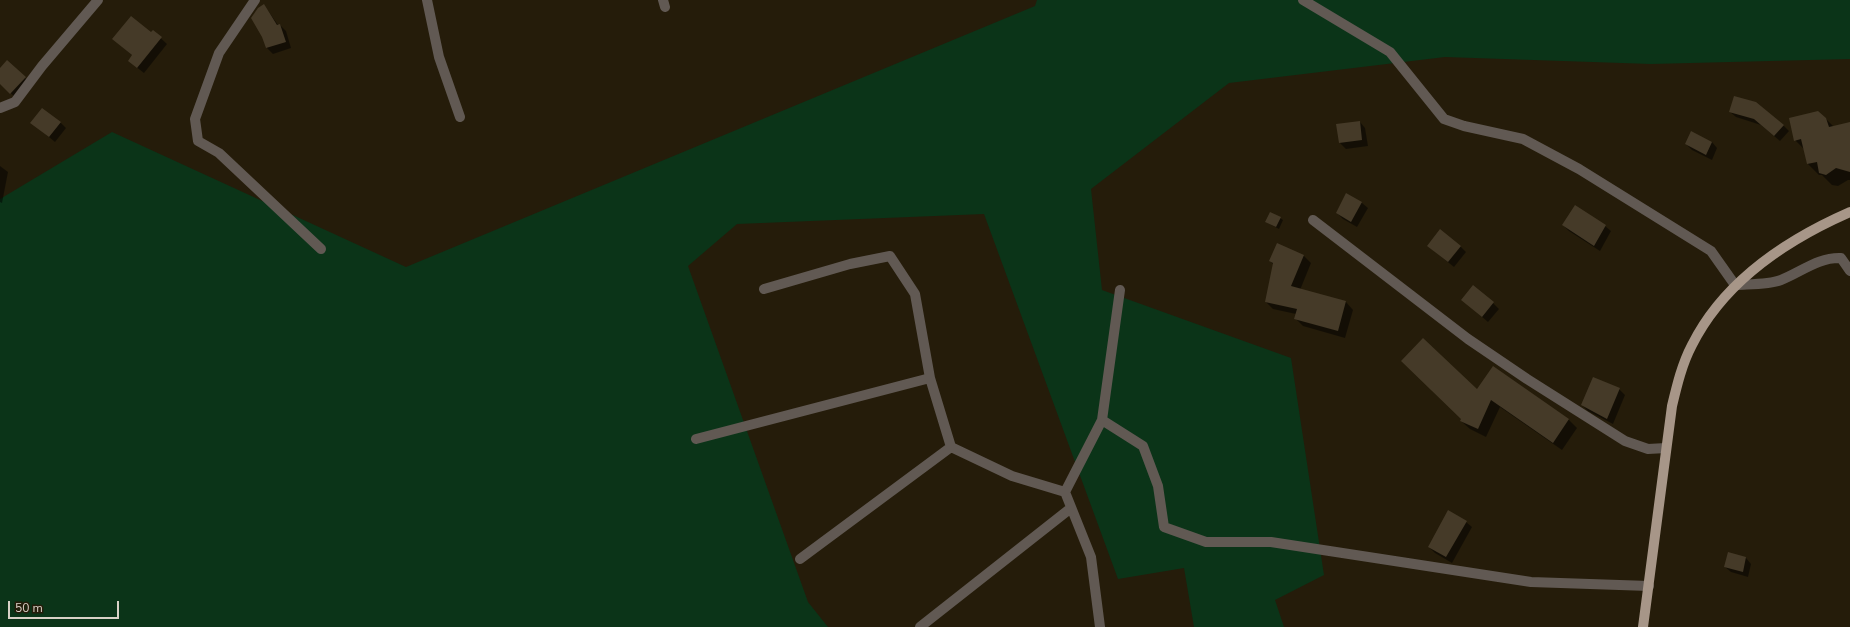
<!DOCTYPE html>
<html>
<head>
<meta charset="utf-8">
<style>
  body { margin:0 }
  #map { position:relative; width:1850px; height:627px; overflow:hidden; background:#251c0a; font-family:"Nunito Sans",sans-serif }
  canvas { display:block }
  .scale { position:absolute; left:8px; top:601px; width:111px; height:18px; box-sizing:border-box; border:2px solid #d8d1c6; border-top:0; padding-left:5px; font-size:12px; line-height:14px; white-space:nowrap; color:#d8d1c6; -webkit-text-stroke:3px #251c0a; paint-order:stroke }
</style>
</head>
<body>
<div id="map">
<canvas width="1850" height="627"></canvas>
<div class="scale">50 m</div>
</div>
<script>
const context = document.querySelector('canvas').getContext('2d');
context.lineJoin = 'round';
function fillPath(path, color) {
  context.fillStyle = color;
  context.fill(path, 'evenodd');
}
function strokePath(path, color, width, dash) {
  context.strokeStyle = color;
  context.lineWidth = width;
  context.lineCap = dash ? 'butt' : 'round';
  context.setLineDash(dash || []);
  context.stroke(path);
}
fillPath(new Path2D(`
  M 1037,0 L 1850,0 L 1850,59 L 1651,64 L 1445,57 L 1229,83 L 1091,189 L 1102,290 L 1291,358 L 1324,575 L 1275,600 L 1284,627 L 1194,627 L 1184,568 L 1118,579 L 984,214 L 737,224 L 688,266 L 808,602 L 828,627 L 0,627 L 0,199 L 112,132 L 406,267 L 1035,6 Z`), '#0b3418');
fillPath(new Path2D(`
  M 264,5 L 278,25 L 280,25 L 286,31 L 291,48 L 273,54 L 267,48 L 263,37 Z
  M 153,31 L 167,44 L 144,73 L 135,66 L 133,56 L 119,44 L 151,33 Z
  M 0,69 L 25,78 L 31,84 L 17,99 L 0,83 Z
  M 1730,112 L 1783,125 L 1789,131 L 1780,141 L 1761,125 L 1736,117 Z
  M 1826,119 L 1834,127 L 1850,125 L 1850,180 L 1848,180 L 1838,186 L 1832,185 L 1822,175 L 1819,175 L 1808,164 L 1805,150 L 1795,140 Z
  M 60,122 L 66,128 L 55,142 L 32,123 Z
  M 1360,122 L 1365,128 L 1368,146 L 1346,149 L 1340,143 L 1337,125 Z
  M 1712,142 L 1717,148 L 1712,160 L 1692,150 L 1686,144 Z
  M 0,166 L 8,172 L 2,203 L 0,202 Z
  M 1347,195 L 1362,203 L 1368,208 L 1357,227 L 1343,219 L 1337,213 Z
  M 1280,218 L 1283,220 L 1279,229 L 1266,222 Z
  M 1563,225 L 1605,226 L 1611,231 L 1600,251 L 1569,231 Z
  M 1277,245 L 1304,256 L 1311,263 L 1300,290 L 1346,302 L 1353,310 L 1345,338 L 1303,326 L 1295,318 L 1296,314 L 1273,309 L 1266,302 L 1274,265 L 1270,261 Z
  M 1460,246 L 1466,252 L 1454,267 L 1434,251 Z
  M 1493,303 L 1499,309 L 1488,322 L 1468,305 Z
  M 1493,367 L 1569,420 L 1577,428 L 1562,450 L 1500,407 L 1486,437 L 1470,429 L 1461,421 L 1477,391 Z
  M 1619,389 L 1625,395 L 1613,424 L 1588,411 L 1582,405 Z
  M 1466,522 L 1472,527 L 1452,563 L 1435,553 L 1429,547 Z
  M 1746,558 L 1751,564 L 1748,577 L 1731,572 L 1725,567 Z`), '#0007');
fillPath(new Path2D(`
  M 264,4 L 277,25 L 280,24 L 286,42 L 266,48 L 262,37 L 251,18 L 258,8 Z
  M 131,16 L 151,32 L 153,30 L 162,37 L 137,68 L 128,61 L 132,55 L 112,39 Z
  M 7,60 L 26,77 L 10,94 L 0,84 L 0,68 Z
  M 1734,96 L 1756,102 L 1784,125 L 1774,136 L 1754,119 L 1729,112 Z
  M 42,108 L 61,122 L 49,137 L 30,123 Z
  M 1818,111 L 1826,118 L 1829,127 L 1850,122 L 1850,172 L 1836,168 L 1826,175 L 1819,173 L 1817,162 L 1807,164 L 1801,139 L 1794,141 L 1789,118 Z
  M 1360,121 L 1362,140 L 1339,143 L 1336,124 Z
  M 1691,131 L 1712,142 L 1706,155 L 1685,144 Z
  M 1346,193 L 1362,202 L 1351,222 L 1336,213 Z
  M 1575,205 L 1606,225 L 1594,246 L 1562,225 Z
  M 1270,212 L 1281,217 L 1276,227 L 1265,222 Z
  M 1440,229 L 1461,246 L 1448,262 L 1427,246 Z
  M 1277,243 L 1304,255 L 1291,286 L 1346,301 L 1338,331 L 1294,319 L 1297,309 L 1265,302 L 1273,263 L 1269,261 Z
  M 1473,285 L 1494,302 L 1482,317 L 1461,300 Z
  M 1423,338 L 1477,389 L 1493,366 L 1569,419 L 1553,443 L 1491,400 L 1478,429 L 1460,421 L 1461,419 L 1401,361 Z
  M 1593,377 L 1620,388 L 1607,419 L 1581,405 Z
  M 1448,510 L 1467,521 L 1446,557 L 1428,547 Z
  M 1728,552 L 1746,557 L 1743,572 L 1724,567 Z`), '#453a28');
strokePath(new Path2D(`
  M 255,0 L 219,53 L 195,119 L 198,141 L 219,153 L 321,249
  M 427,0 L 439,57 L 460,117
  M 663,0 L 665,7
  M 1303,0 L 1390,52 L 1444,119 L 1464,126 L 1523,139 L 1579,169 L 1711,251 L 1735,285 C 1749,284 1768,285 1781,280 C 1801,272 1819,257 1841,258 L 1850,271
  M 0,108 L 15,102 L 42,66 L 98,0
  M 1313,220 L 1468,339 L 1527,379 L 1625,441 L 1648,449 L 1666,448
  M 764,289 L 850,264 L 890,256 L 915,294 L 930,378 L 951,447 L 1012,476 L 1065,492 L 1091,557 L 1100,627
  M 1102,420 L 1143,446 L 1158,486 L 1164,527 L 1206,542 L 1271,542 L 1531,582 L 1649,586
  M 696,439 L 930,378
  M 1065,492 L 1102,420 L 1120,290
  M 800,559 L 951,447
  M 920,627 L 1071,508`), '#615953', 10);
strokePath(new Path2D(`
  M 1643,627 L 1672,406 C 1677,385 1682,364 1692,345 C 1724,281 1786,240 1850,212`), '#a79688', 10);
</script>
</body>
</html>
